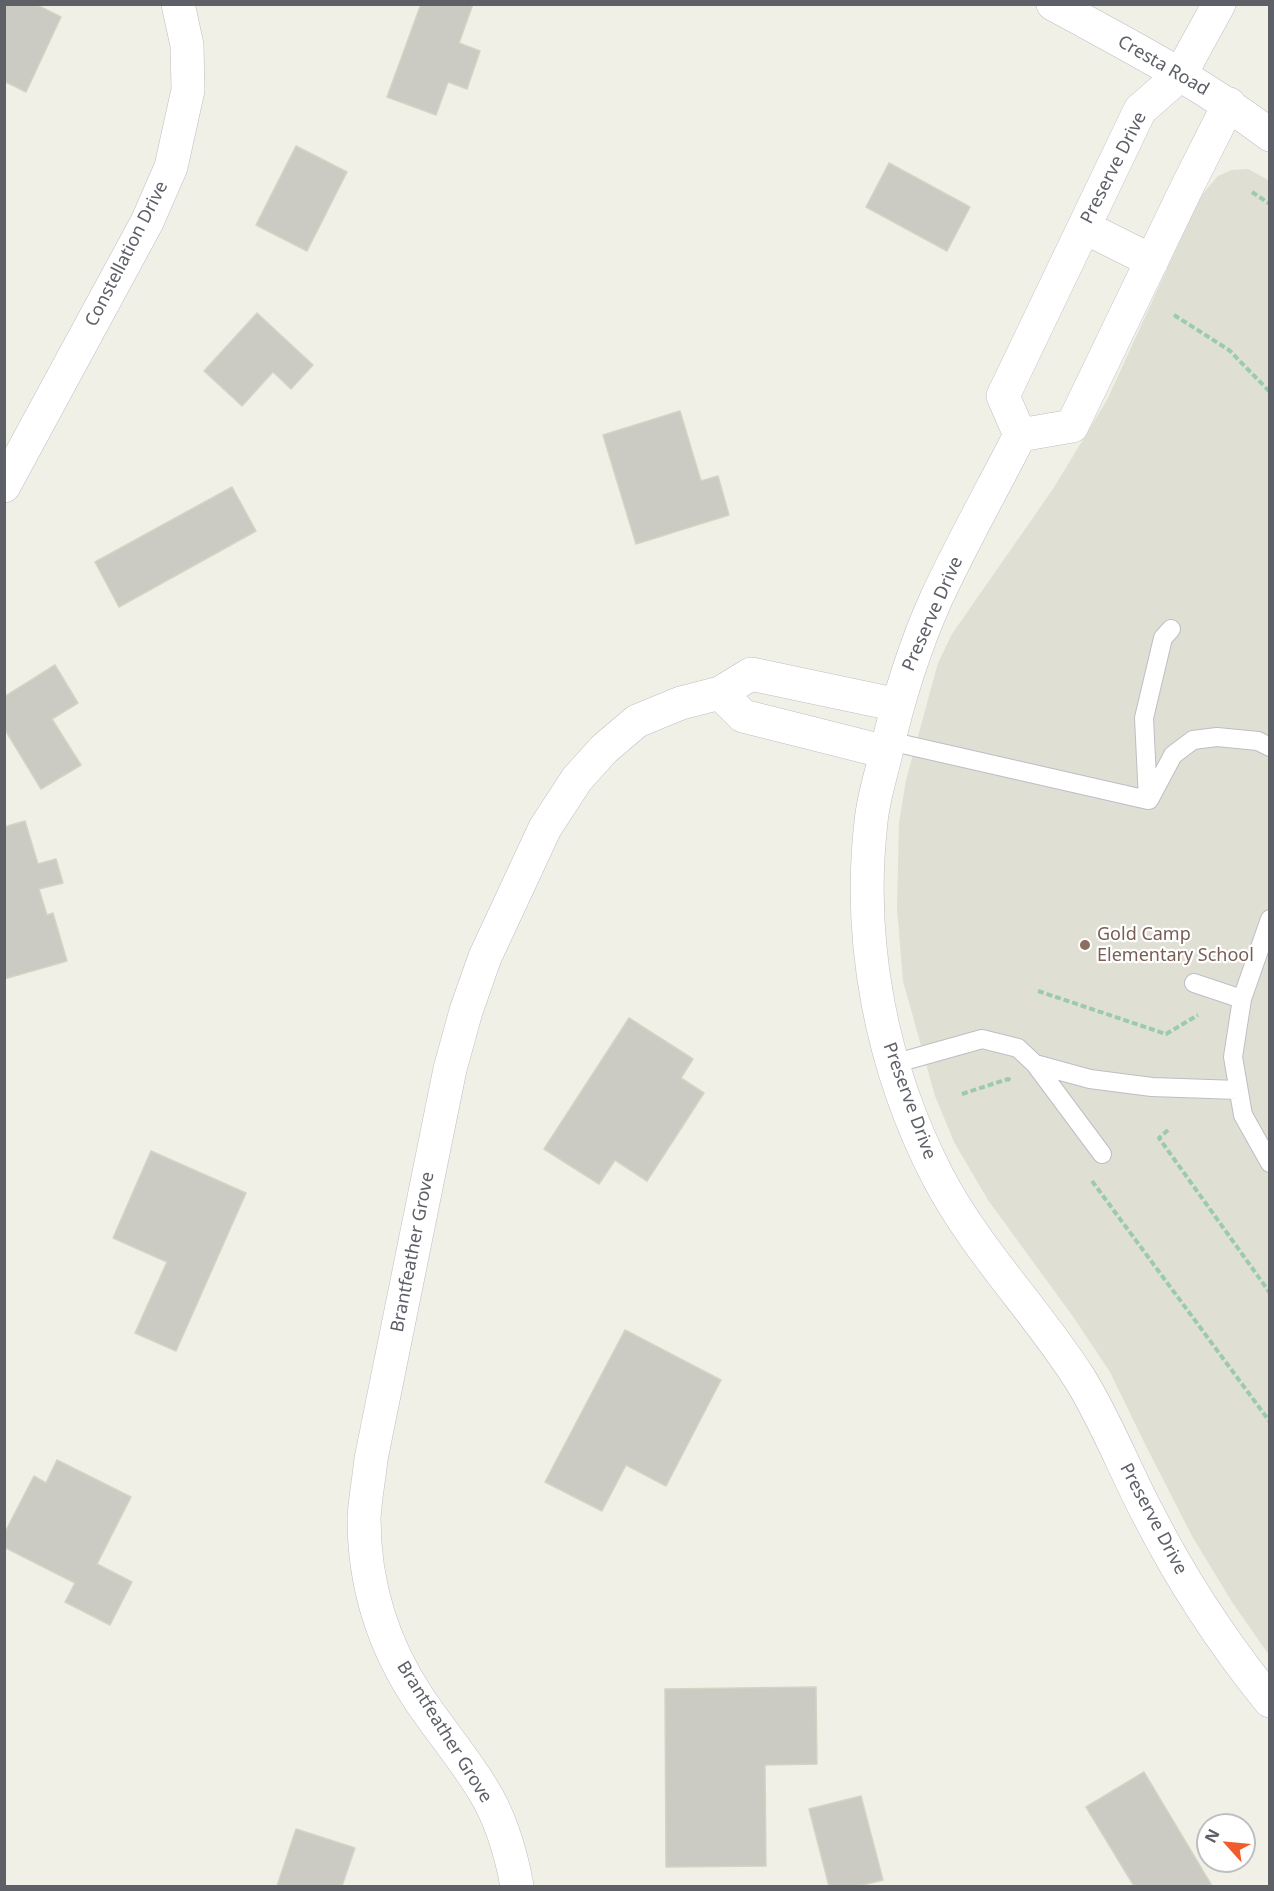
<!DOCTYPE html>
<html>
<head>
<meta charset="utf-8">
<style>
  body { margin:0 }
  #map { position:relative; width:1274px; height:1891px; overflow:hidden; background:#f0f0e6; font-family:"Noto Sans",sans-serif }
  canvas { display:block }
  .frame { position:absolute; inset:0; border:6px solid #5d6067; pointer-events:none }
  .north { position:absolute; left:1196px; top:1813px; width:60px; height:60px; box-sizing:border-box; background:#fff; border:2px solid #bebfc2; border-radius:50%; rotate:297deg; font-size:16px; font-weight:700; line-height:24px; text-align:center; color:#5d6067 }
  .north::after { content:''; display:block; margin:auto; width:21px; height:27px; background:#f05c2c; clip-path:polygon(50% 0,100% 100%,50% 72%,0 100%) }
</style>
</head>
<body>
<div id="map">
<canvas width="1274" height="1891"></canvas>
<div class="frame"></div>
<div class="north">N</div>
</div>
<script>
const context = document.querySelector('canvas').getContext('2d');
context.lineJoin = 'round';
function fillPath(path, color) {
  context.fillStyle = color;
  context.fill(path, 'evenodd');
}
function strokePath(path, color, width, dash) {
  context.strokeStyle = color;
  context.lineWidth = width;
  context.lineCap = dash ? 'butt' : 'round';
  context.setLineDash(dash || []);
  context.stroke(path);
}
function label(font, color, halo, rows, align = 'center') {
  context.font = font + ' "Noto Sans",sans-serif';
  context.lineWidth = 4.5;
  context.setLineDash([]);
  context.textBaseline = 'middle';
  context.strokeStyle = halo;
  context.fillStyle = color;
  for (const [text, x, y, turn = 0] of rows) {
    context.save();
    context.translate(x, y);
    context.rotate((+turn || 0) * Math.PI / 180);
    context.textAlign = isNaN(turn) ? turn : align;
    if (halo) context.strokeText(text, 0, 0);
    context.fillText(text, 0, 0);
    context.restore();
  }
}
fillPath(new Path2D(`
  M 1248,169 L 1270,181 L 1269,1655 L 1232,1602 L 1192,1536 L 1145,1444 L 1110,1372 L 1074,1318 L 988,1200 L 954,1142 L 935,1096 L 903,981 L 897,908 L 899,823 L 906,780 L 938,663 L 952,634 L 1053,489 L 1107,400 L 1200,197 L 1218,176 L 1232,170 Z`), '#e0dfd4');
const building = new Path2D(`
  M 4,4 L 35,4 L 61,17 L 26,92 L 4,81 Z
  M 421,4 L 473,4 L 459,43 L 480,51 L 467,89 L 448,82 L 436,115 L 387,97 Z
  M 296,146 L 347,172 L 307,251 L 256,225 Z
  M 889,163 L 970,207 L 947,251 L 866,207 Z
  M 257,313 L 313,365 L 291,389 L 273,372 L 242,406 L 204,371 Z
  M 680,411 L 701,481 L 718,476 L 729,515 L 636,544 L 603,435 Z
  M 232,487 L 256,531 L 119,607 L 95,562 Z
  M 55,665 L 78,703 L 52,719 L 81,765 L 41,789 L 4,728 L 4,697 Z
  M 25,821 L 38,864 L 56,859 L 63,883 L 39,889 L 47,915 L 53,913 L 67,961 L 4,979 L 4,827 Z
  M 629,1018 L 693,1059 L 681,1078 L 704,1093 L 647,1181 L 615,1160 L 599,1184 L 544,1149 Z
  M 151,1151 L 246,1193 L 176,1351 L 135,1333 L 167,1262 L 113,1238 Z
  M 625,1330 L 721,1380 L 666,1486 L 626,1465 L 602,1511 L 545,1482 Z
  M 57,1460 L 131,1497 L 97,1564 L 132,1582 L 110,1625 L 65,1602 L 75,1583 L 4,1547 L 4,1534 L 34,1476 L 46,1483 Z
  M 816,1687 L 817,1764 L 765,1765 L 766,1866 L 666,1867 L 665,1689 Z
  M 1144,1772 L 1212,1886 L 1134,1886 L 1086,1807 Z
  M 861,1796 L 883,1880 L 859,1886 L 829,1886 L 809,1809 Z
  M 296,1829 L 355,1848 L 342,1886 L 277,1886 Z`);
fillPath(building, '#cbcac3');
strokePath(building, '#d5d3c4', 1.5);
const lane = new Path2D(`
  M 889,741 L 1148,800
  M 1148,800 L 1144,718 L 1163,638 L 1171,629
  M 1149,800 L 1173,755 L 1193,740 L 1217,737 L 1258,741 L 1270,747
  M 1270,919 L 1242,999 L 1233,1057 L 1243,1115 L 1270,1163
  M 1194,983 L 1242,999
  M 893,1064 L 982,1039 L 1018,1048 L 1035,1064 L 1102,1154
  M 1035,1064 L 1090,1079 L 1152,1087 L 1238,1090`);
const street = new Path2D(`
  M 1084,227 L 1152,261
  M 1020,435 C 992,490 962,543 936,599 C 914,648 898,700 886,753 C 881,775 873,799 871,822 C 857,943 882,1069 938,1177 C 976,1250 1036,1310 1080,1379 C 1106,1421 1124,1468 1147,1512 C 1181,1579 1222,1642 1270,1701
  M 1020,435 L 1003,396 L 1140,110 L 1180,75 L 1219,4
  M 1020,435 L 1072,426 L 1189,183 L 1229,104
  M 4,486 L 147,222 L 171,167 L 188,90 L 187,45 L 178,4
  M 720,693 L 743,716 L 886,752
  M 517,1886 C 511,1853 501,1818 482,1788 C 463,1757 439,1729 419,1699 C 383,1645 364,1583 364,1518 C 365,1499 369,1479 371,1459 L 450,1069 L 466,1011 L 485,957 L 545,828 L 577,779 L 604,749 L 637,721 L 681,703 L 720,693 L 751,674 L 898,705`);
const secondary = new Path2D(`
  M 1053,4 C 1128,45 1202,83 1270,135`);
strokePath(lane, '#bdbec5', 20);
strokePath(street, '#bdbec5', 34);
strokePath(secondary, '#bbbdc4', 34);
strokePath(new Path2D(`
  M 1252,192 L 1270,204
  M 1174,315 L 1229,350 L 1270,392
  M 1038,991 L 1166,1034 L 1198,1015
  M 962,1094 L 1008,1079 L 1011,1081
  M 1168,1130 L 1159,1138 L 1270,1293
  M 1092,1181 L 1270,1422`), '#9acab0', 4, [6, 3]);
strokePath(lane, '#fff', 18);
strokePath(street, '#fff', 33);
strokePath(secondary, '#fff', 33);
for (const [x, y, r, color] of [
  [1085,945,6,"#8d6e63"]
]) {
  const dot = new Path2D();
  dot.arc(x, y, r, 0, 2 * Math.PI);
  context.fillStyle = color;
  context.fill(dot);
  strokePath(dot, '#fff', 2);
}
label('18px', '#5d6067', '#fff', [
  ["Cresta Road",1163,66,30],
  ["Preserve Drive",1114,168,-63],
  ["Constellation Drive",127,254,-63],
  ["Preserve Drive",933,614,-66],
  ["Preserve Drive",909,1101,70],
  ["Brantfeather Grove",413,1252,-79],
  ["Preserve Drive",1153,1519,62],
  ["Brantfeather Grove",444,1732,58]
]);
label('18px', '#785e54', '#fff', [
  ["Gold Camp",1097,935],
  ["Elementary School",1097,956]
], 'left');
</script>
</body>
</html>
